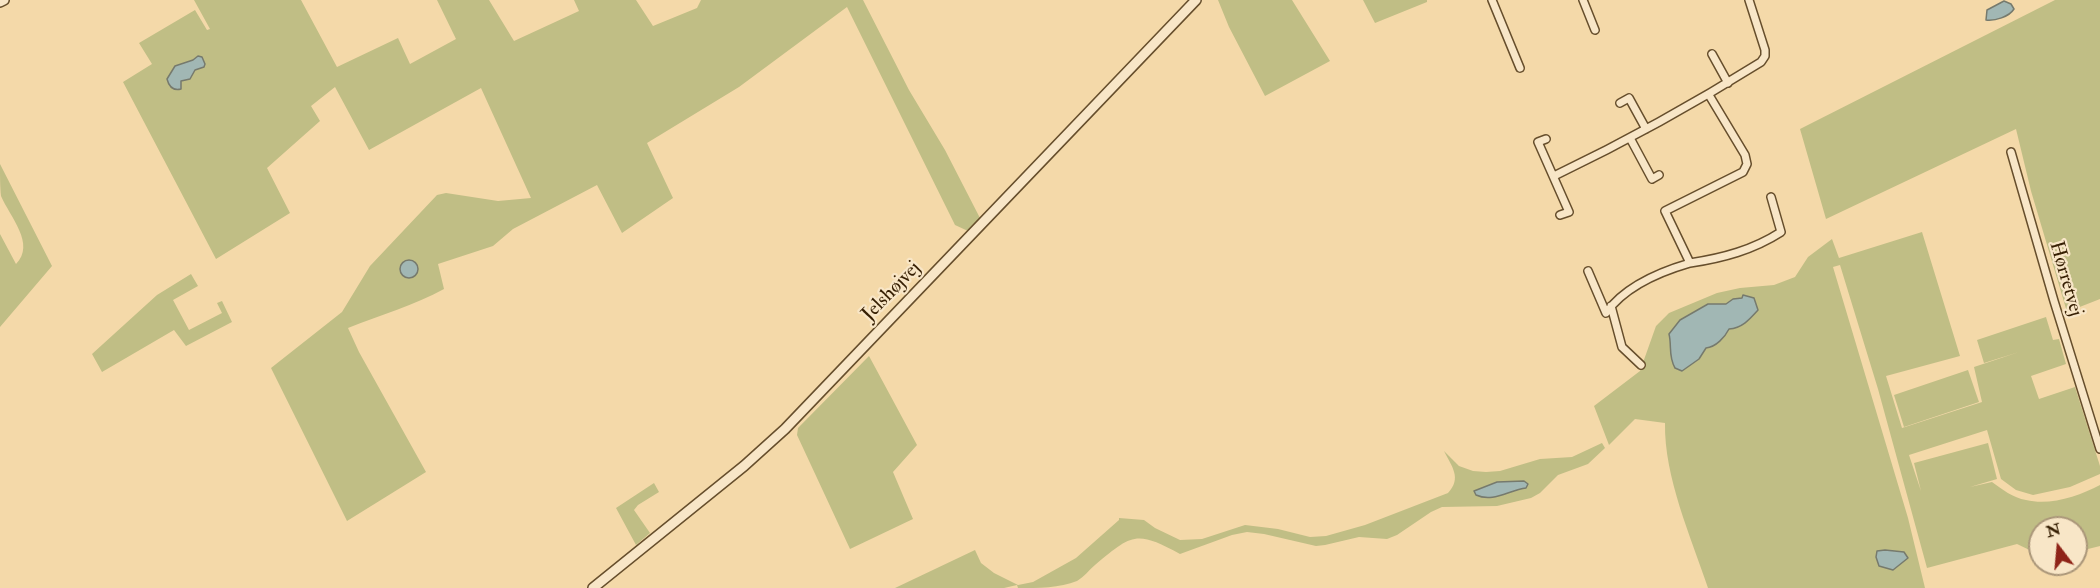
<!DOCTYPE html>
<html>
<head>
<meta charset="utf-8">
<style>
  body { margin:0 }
  #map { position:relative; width:2100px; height:588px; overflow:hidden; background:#f4d9a9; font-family:"IM FELL Double Pica",serif }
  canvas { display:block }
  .north { position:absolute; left:2028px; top:516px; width:60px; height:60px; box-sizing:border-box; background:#f8e6c7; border:2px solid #aa9679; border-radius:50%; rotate:344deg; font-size:16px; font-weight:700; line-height:24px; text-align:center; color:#361f03 }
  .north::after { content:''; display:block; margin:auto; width:21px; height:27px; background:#8f2418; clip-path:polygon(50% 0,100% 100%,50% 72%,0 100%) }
</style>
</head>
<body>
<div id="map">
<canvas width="2100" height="588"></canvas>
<div class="north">N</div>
</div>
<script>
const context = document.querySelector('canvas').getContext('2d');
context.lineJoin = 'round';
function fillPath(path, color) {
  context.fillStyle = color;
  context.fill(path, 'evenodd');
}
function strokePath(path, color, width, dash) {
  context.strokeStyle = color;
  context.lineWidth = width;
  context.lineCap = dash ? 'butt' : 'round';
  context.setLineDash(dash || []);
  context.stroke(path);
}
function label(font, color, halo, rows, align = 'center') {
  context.font = font + ' "IM FELL Double Pica",serif';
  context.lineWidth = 4.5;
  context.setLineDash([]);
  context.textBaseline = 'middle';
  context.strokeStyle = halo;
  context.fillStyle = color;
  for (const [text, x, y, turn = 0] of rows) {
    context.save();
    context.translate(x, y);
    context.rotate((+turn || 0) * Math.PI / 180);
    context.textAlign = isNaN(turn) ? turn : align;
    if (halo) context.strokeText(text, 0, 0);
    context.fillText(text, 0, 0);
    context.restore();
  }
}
fillPath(new Path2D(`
  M 194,0 L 301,0 L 337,67 L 398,38 L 410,64 L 456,39 L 437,0 L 489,0 L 514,41 L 579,11 L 574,0 L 636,0 L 653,26 L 697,8 L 701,0 L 863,0 L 909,90 L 945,150 L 981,220 L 968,231 L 955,225 L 847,7 L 739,87 L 647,143 L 673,198 L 622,233 L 597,185 L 513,229 L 493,246 L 438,264 L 444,289 C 415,305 380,315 348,328 L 359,352 L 426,472 L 347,521 L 271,368 L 342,312 L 370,266 L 437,195 L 446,193 L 498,201 L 531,198 L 481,88 L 369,150 L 335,87 L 311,106 L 320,121 L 267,168 L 290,213 L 216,259 L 123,82 L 152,64 L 139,43 L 195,10 L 207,30 L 210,29 Z
  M 1218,0 L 1292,0 L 1330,61 L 1265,96 L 1229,27 Z
  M 1363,0 L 1427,0 L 1427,2 L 1375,23 Z
  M 2055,0 L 2100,0 L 2100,299 L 2067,312 L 2031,191 L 2016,129 L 1826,219 L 1800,129 Z
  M 0,164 L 52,266 L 0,327 L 0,234 L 16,264 C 36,244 10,217 1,196 C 0,187 0,174 0,164 Z
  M 1922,232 L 1960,356 L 1886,376 L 1902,428 L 1982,402 L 1974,367 L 2019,352 L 1984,363 L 1977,340 L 2046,317 L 2053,340 L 2059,339 L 2066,364 L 2031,376 L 2039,399 L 2075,387 L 2100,466 L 2100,474 L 2070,487 L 2033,495 L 2016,490 L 2001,479 L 1987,430 L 1909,455 L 1921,491 L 1914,463 L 1988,443 L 1997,479 L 1970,487 L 1992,482 C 2002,489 2013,498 2026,500 C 2050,506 2079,496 2100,485 L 2100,546 L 2076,552 L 2076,528 L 2040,528 L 2040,555 L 2017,544 L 1927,568 L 1878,389 L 1840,265 L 1833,267 L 1908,518 L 1925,588 L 1708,588 C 1691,537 1664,477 1665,423 L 1635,419 L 1609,445 L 1594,406 L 1640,371 L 1656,326 L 1669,313 L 1717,293 L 1740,288 L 1774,285 L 1795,277 L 1808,257 L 1832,239 L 1839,258 Z
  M 191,274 L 198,286 L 173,300 L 189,330 L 222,313 L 217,303 L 222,301 L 232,322 L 186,346 L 174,330 L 102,372 L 92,354 L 157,295 Z
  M 869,356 L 917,445 L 893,472 L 913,519 L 850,549 L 797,435 L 798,428 Z
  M 1968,370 L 1979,402 L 1904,427 L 1894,395 Z
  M 1602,443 L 1605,448 L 1588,464 L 1558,475 L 1540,493 L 1531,498 L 1497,506 L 1442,507 L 1431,512 L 1397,535 L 1387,539 L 1359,537 L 1325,545 L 1316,546 L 1264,534 L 1247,532 L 1232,535 L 1180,554 C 1136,530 1132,534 1095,565 C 1089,570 1084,577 1077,581 C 1060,588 1038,588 1018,588 L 1017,585 L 1004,588 L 895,588 L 975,550 L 981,563 L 994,573 L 1018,585 L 1033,582 L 1076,558 L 1119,520 L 1119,518 L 1144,520 L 1155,528 L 1180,540 L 1202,539 L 1245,525 L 1278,529 L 1310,537 L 1326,536 L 1365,525 L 1448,493 C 1462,478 1452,467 1444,451 L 1459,466 L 1473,471 L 1486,472 L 1500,471 L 1540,459 L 1572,457 Z
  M 654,483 L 659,492 L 638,505 L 634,510 L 650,533 L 636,545 L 616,508 Z`), '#c0be85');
const water = new Path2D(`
  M 2004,1 L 2011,4 L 2014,9 C 2009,17 1995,21 1986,20 L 1987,10 Z
  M 198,56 L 202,57 L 205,64 L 204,67 L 195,70 L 190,79 L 181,81 L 181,89 C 173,91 169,87 167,79 L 175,66 L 193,60 Z
  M400 269a9 9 0 1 1 18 0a9 9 0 1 1-18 0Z
  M 1743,295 L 1754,298 L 1758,310 C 1749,320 1742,328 1729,329 C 1725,337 1716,347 1706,348 L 1699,359 L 1682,371 L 1675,368 C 1668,356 1672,346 1669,334 L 1680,320 L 1708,304 L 1726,304 L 1733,299 L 1742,298 Z
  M 1524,481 L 1528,484 L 1526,488 C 1509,490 1493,503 1476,495 L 1474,491 L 1497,482 Z
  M 1885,550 L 1904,552 L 1908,558 L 1893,570 L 1879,566 L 1876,557 L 1877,551 Z`);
fillPath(water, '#a1b7b4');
strokePath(water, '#767a6d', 1.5);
const minor = new Path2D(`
  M 1492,0 L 1520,68
  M 1583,0 L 1595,30
  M 1712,54 L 1728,83
  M 1620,103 L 1629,98 L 1646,129
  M 1630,138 L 1652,179 L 1659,175
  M 1546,139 L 1538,142 L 1569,212 L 1560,215
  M 2011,152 L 2054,301 L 2100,449
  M 1554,176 C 1625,142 1694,104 1761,62 L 1765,56 L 1765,50 L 1749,0
  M 1690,263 C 1723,258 1753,250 1781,232 L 1771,197
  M 1588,271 L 1606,313 C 1625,286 1659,272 1690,263 L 1665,211 L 1743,172 L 1747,164 L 1745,155 L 1709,95
  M 1611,306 L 1622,347 L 1641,365`);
const tertiary = new Path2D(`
  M 0,2 L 4,0
  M 593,588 L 744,466 L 785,429 L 1196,0`);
strokePath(minor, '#664e2c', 10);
strokePath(tertiary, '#664e2c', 12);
strokePath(minor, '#f8e6c7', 7);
strokePath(tertiary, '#f8e6c7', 9);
label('20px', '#361f03', '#f8e6c7', [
  ["Hørretvej",2065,279,74],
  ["Jelshøjvej",892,292,-46]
]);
</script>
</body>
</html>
